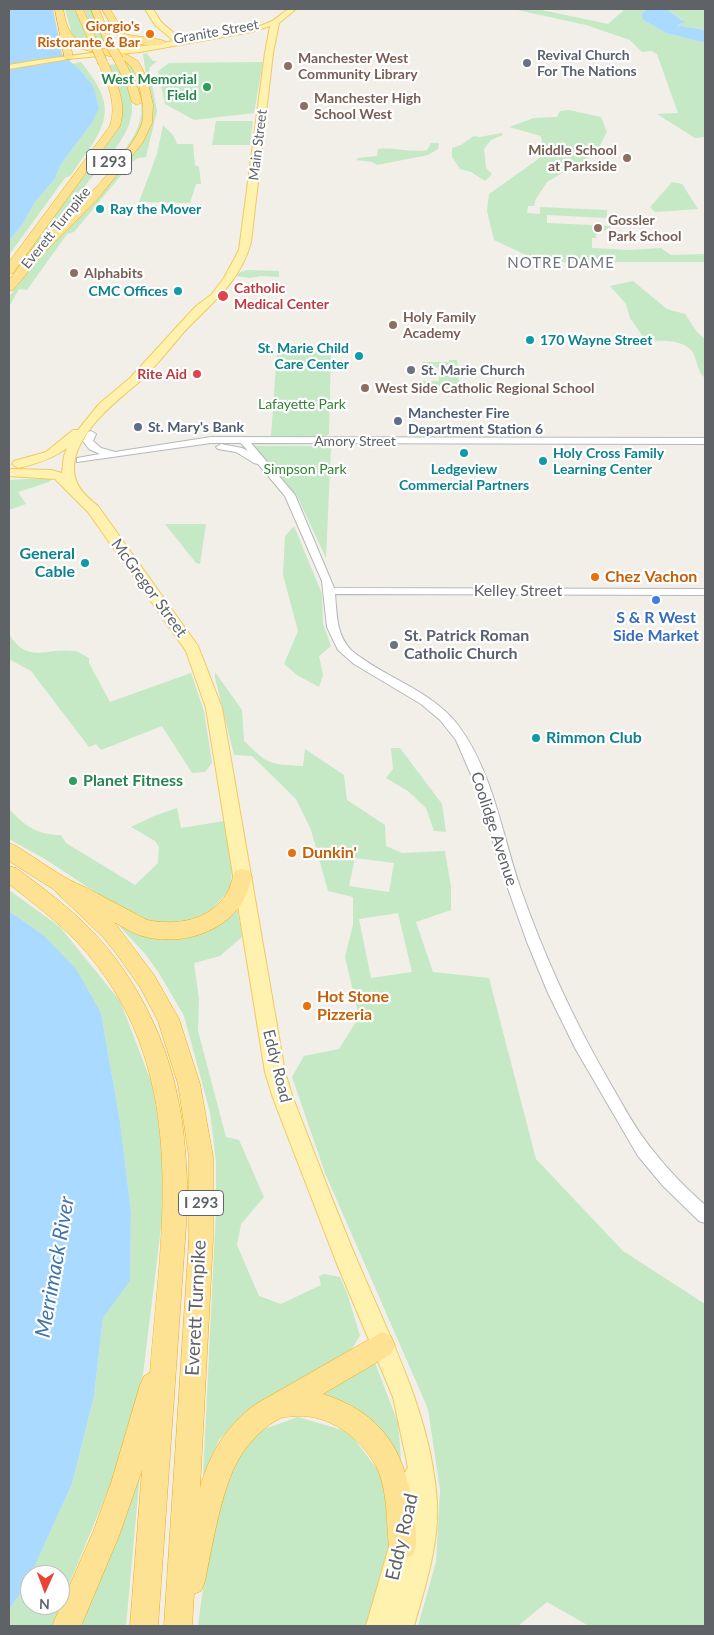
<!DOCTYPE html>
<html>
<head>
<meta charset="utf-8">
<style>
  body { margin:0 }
  #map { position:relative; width:714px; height:1635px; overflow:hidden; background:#f1efe8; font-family:Lato,sans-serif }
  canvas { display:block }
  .frame { position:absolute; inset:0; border:10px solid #5f6368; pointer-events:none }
  .north { position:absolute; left:20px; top:1565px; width:50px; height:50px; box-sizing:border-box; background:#fff; border:1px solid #bfc1c3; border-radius:50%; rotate:182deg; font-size:14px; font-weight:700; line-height:20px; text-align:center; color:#5f6368 }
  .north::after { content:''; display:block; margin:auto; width:18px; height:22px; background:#ea4335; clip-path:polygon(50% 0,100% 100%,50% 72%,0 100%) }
</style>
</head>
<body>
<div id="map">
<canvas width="714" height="1635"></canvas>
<div class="frame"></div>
<div class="north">N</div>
</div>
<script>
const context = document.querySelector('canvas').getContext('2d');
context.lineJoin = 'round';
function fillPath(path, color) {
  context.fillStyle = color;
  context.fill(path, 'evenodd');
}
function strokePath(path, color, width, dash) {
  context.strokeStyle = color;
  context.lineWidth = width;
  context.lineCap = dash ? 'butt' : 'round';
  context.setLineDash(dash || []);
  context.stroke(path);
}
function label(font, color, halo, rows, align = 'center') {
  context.font = font + ' Lato,sans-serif';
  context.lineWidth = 4.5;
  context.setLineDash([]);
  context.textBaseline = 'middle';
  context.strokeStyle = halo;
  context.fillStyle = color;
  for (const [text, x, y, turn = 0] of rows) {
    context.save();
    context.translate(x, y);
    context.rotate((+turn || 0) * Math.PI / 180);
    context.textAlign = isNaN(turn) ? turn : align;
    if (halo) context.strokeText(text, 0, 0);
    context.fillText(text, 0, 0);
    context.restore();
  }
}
fillPath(new Path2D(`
  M 65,9 L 75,9 L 91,47 L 73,38 Z
  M 84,9 L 92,9 L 105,41 L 98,42 Z
  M 513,9 L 537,9 L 608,24 L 623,11 L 623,9 L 647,9 L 641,14 L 643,20 L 666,33 L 705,43 L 705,137 L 695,138 L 657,114 L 678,113 L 657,54 L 651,51 L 642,52 L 630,40 L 586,25 Z
  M 666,9 L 705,9 L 705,30 L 677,25 L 682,23 L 683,20 Z
  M 150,53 L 147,54 L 153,61 L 157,61 L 149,68 L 157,111 L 146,157 L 138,158 L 132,162 L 74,232 L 67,234 L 27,290 L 19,289 L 9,307 L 9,297 L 20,281 L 136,149 L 149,95 L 143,54 Z
  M 123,59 L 133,65 C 135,75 139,85 143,95 C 152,129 128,152 108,175 L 106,174 C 121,154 148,127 140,99 C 137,85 129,72 123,59 Z
  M 81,62 C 123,113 103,128 71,175 L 65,178 L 9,255 L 9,241 L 22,225 L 35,202 L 55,179 L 61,164 L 92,123 L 93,86 L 82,72 L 72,64 Z
  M 263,62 L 254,113 L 194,120 L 165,104 L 158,71 L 169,63 Z
  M 116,64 C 123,78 133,94 132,111 C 130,137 104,162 88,182 C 62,216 35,248 9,281 L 24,256 L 117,131 C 128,103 120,90 108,65 Z
  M 569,110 L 601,117 L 607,132 L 595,154 L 547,182 L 536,199 L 534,206 L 528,206 L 527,213 L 540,214 L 540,207 L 607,210 L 607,218 L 547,215 L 547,223 L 613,226 L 596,235 L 596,238 L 592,238 L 592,248 L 629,250 L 661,248 L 671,255 L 705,254 L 705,262 L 541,262 L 494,240 L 487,211 L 489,194 L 544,155 L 541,136 L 509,127 L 534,118 L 557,117 L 560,111 Z
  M 216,121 L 253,121 L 250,145 L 212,145 Z
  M 163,125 L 173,135 L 177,144 L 193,144 L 195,165 L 199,167 L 201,184 L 196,184 L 190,203 L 139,202 L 157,154 Z
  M 501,133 L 503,135 L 491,140 L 484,149 L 486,168 L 492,174 L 485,181 L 471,172 L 460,169 L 452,157 L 452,148 L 461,145 L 474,136 L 480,137 Z
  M 431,143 L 439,143 L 438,149 L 428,155 L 377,165 L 372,162 L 356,160 L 358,158 L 377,156 L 378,149 C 394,147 411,153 427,150 Z
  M 672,182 L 682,184 L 698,209 L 655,212 L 650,207 Z
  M 247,270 L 279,271 L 279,277 L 261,276 L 250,278 L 236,276 L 241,272 Z
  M 633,281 L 667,309 L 685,314 L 697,332 L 705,339 L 705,378 C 698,372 698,366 695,357 C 688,338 662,341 646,341 L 630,318 L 626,304 L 610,286 Z
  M 277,351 L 331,351 L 329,434 L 324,437 L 271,436 Z
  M 449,360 L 457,360 L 460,392 L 420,392 L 420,381 L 439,381 L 439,375 L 443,375 L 443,368 L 423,366 L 422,362 L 449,362 Z
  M 254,446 L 331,446 L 326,558 L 297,496 Z
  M 43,478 L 52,479 L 49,482 L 18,492 L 26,504 L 9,510 L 9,480 Z
  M 165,524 L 206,524 L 200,564 L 196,563 Z
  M 294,526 L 322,594 L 323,624 L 331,646 L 319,656 L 323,675 L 319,687 L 297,675 L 284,664 L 298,631 L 283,575 L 285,536 Z
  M 9,634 C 27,665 47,647 75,651 C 80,652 85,656 89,658 L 89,663 L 110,702 L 191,673 L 204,711 L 212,763 L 205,772 L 192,773 L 162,726 L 101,750 L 96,744 L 89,747 L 31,671 L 9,659 Z
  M 215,672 L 242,710 L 244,741 C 269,765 268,764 303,766 L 305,749 L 344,775 L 347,800 L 385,825 L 386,846 L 402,853 L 445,851 L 451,887 L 451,910 L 416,922 L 433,972 L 489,978 L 536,1159 L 623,1251 L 705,1304 L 705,1626 L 589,1626 L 547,1602 L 518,1626 L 418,1626 L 436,1562 L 440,1490 L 428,1409 L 325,1173 L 292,1077 L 304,1056 L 339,1049 L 359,1017 L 345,957 L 353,925 L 353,897 L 328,891 L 311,830 L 296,799 L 252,756 L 234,755 L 215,678 ZM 355,858 L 394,863 L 389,892 L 349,886 ZM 398,913 L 412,972 L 371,978 L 359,919 Z
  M 391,748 L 400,748 L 442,804 L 446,832 L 434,831 L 426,808 L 408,791 L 386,778 L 393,769 Z
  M 177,808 L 181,828 L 224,821 L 232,871 L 230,889 L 210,912 L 176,925 L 141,922 L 45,859 L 9,839 L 9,809 C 25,826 37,835 61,835 L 66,843 L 135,885 L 158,863 L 159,847 L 155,841 L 131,827 L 154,816 Z
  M 9,890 L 60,927 L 120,1001 L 152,1084 L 162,1143 L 164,1203 L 143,1374 L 122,1456 L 52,1626 L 9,1626 L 9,1609 L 24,1589 L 30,1576 L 30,1605 L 60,1605 L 60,1575 L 30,1575 L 72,1484 L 94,1396 L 103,1318 L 130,1281 L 131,1212 L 120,1121 L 101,1013 L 42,934 L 9,911 Z
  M 236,902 L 242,937 L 220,956 L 194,963 L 199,999 L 198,1031 L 226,1137 L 239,1140 L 264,1197 L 241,1224 L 237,1245 L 259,1296 L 281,1304 L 321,1285 L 319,1276 L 324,1274 L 340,1277 L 347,1293 L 360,1336 L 349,1353 L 237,1421 L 219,1440 L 203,1477 L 216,1210 L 216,1162 L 210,1112 L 184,1016 L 159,973 L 146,955 L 112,918 L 159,936 Z
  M 374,1360 L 398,1423 L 403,1483 L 386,1447 L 307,1398 Z
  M 298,1417 L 349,1432 L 383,1477 L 392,1533 L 366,1626 L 198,1626 L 208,1550 L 222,1474 L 253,1433 Z
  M 141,1462 L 126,1626 L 75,1626 Z`), '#c5e8c5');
fillPath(new Path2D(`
  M 9,9 L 53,9 L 62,54 L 82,72 L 93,86 L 99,108 L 92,123 L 61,164 L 55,179 L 35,202 L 22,225 L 9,241 Z
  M 647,9 L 666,9 L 685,22 L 677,25 L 705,30 L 705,43 L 666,33 L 643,20 L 641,14 Z
  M 9,911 L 42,934 L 76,969 L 101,1013 L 120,1121 L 131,1212 L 130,1281 L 103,1318 L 94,1396 L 72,1484 L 24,1589 L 9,1609 Z`), '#aadaff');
const minor = new Path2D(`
  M 91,431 L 96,434 L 93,441 L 101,448 L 115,452 L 211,437 L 705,438 L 705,444 L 251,443 L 295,495 L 334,588 L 705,589 L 705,595 L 335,594 C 337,615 336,634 351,650 C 384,678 430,689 458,725 C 493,772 502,834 520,887 C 544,956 574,1021 610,1083 C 624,1107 637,1132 655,1153 C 670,1172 687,1189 705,1205 L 705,1223 L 699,1221 L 663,1186 L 638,1156 L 575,1048 L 548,993 L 527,942 L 501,869 L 478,791 L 456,740 L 440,720 L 421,704 L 354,664 L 338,650 L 327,627 L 322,581 L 285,496 L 258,464 L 254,463 L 236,452 L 218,449 L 216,447 L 221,444 L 242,448 L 248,451 L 241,443 L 211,443 L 77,462 L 77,458 L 100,454 L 89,449 L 83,441 L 88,432 Z`);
const major = new Path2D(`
  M 145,9 L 153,9 L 161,22 L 182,40 C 211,35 246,34 272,21 C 281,16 284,8 296,9 L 279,23 L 273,53 L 251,242 C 240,283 211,303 184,332 C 169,349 155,368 138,383 C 114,403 73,435 74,470 C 75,487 85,495 98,506 L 198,646 L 222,708 L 285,1072 L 293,1098 C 315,1154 336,1211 360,1267 C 392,1342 433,1421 437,1504 C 439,1544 425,1587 414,1626 L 366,1626 L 393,1533 L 403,1476 L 408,1467 L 393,1397 L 337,1264 L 273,1098 L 265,1072 L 206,708 L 186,651 L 88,512 L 55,479 L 9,476 L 9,470 L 12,469 L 51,470 L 62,473 L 64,456 L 67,448 C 52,459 36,464 18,468 L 12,464 L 14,461 L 46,452 L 73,430 L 78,430 L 99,404 L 130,378 L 196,306 L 211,295 L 224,278 L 239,250 L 265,53 L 270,26 L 251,32 L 140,52 L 68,59 L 9,69 L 9,65 C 64,55 120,51 174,41 L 155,25 Z`);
const highway = new Path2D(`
  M 55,9 L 63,9 C 67,28 70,40 91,46 L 75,9 L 83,9 L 99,45 L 97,47 L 128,55 L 138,61 L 147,78 L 153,105 L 152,123 L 143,142 L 96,201 L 42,255 L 13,290 L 9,291 L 9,280 C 17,270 31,248 40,241 C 64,224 135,150 142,123 C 145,112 142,100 140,89 C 137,77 134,67 124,60 L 137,86 L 142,102 L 137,105 L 132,102 L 127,86 L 114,60 L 117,58 L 74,47 L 70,43 L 73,57 L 71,59 L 65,59 Z
  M 91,9 L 99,9 L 113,43 L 112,45 L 109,46 L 105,43 Z
  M 102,9 L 110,9 L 125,34 C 136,37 161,38 166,42 C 157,50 130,42 119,38 Z
  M 103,60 L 108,63 C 117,84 127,103 120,126 L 13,273 L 9,273 L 9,262 L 110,126 C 117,103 108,84 98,63 Z
  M 9,843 L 16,846 C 36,858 65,880 85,887 L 147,920 C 176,926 210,921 227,893 C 231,887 232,878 235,871 L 242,869 L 249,871 L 252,877 C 249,887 246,897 240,906 C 219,935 176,946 142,936 C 132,933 123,927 114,922 L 154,975 L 179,1019 L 200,1084 L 213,1157 L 213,1239 L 200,1488 C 210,1453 226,1426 256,1404 L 382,1332 L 391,1336 L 395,1345 L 391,1354 L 323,1394 C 382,1413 405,1450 413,1510 C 415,1525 419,1541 413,1555 L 403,1559 L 393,1555 L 389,1545 C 386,1520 388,1489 376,1466 C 361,1438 329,1414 296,1416 C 291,1417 286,1416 281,1418 C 265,1425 249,1442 240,1457 C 222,1485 212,1547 205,1581 L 201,1591 L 194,1594 L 192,1626 L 164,1626 L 189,1239 L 189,1157 L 178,1084 L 158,1021 L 140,987 L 116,953 L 103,937 L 53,889 L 9,861 Z
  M 9,866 L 16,868 C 43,888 69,907 92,931 C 135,976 166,1037 178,1099 C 185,1131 186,1164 188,1197 L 158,1626 L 130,1626 L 142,1470 L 119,1536 L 81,1626 L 52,1626 L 93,1532 L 111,1483 L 140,1385 L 144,1376 L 150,1373 C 162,1222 192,1066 78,943 C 57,921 33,903 9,884 Z`);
strokePath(minor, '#b5b8bc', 2);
strokePath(major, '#f2c960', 2);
strokePath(highway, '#f9ab00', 1);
fillPath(minor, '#fff');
fillPath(major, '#fff2af');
fillPath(highway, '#fde293');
const highwayBridge = new Path2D(`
  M 109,43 L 119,60
  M 95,45 L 103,63`);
strokePath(highwayBridge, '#f9ab00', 10, []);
strokePath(highwayBridge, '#fde293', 9);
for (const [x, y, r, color] of [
  [150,34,5,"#e8710a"],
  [527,63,5,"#6b7280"],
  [288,66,5,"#8d6e63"],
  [207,87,5,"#2e9e5b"],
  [304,106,5,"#8d6e63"],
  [627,158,5,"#8d6e63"],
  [100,209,5,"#0f9aa8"],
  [598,228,5,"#8d6e63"],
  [74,273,5,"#8d6e63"],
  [178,291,5,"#0f9aa8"],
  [223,296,6,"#e0444e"],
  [393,325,5,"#8d6e63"],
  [530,340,5,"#0f9aa8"],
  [359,356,5,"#0f9aa8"],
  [411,370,5,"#6b7280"],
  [197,374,5,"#e0444e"],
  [365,388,5,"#8d6e63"],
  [398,421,5,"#5c6f8a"],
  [138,427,5,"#5c6f8a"],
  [464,453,5,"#0f9aa8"],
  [543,461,5,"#0f9aa8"],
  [85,563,5,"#0f9aa8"],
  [595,577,5,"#e8710a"],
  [656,600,5,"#3f7fe0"],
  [394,645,5,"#6b7280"],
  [536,738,5,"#0f9aa8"],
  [73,781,5,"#2e9e5b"],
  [292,853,5,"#e8710a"],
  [307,1006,5,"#e8710a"]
]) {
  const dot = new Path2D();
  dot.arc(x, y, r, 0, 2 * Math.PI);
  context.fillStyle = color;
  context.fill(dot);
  strokePath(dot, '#fff', 2);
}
label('bold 14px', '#c56008', '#fff', [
  ["Giorgio's",140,26],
  ["Ristorante & Bar",140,42]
], 'right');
label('14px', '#5f6368', '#fff', [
  ["Granite Street",216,32,-10],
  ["Main Street",258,145,-83],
  ["Everett Turnpike",56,228,-51],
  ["Amory Street",355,441]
]);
label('bold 14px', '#5b616d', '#fff', [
  ["Revival Church",537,55],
  ["For The Nations",537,71],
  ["St. Marie Church",421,370]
], 'left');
label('bold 14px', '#785e54', '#fff', [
  ["Manchester West",298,58],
  ["Community Library",298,74],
  ["Manchester High",314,98],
  ["School West",314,114],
  ["Middle School",617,150,"right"],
  ["at Parkside",617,166,"right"],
  ["Gossler",608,220],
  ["Park School",608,236],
  ["Alphabits",84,273],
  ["Holy Family",403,317],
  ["Academy",403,333],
  ["West Side Catholic Regional School",375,388]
], 'left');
label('bold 14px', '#27864d', '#fff', [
  ["West Memorial",197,79],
  ["Field",197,95]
], 'right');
label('bold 14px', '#0d838f', '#fff', [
  ["Ray the Mover",110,209],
  ["CMC Offices",168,291,"right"],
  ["170 Wayne Street",540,340],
  ["St. Marie Child",349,348,"right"],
  ["Care Center",349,364,"right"],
  ["Holy Cross Family",553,453],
  ["Learning Center",553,469],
  ["Ledgeview",464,469,"center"],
  ["Commercial Partners",464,485,"center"]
], 'left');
label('bold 14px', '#be3a42', '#fff', [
  ["Catholic",234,288],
  ["Medical Center",234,304],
  ["Rite Aid",187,374,"right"]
], 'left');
label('14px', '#348238', '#fff', [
  ["Lafayette Park",302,404],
  ["Simpson Park",305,469]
]);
label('bold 14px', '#4e5e75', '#fff', [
  ["Manchester Fire",408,413],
  ["Department Station 6",408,429],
  ["St. Mary's Bank",148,427]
], 'left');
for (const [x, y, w] of [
  [109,162,45],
  [201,1203,45]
]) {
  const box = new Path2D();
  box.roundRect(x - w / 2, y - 12.5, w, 25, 4);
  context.fillStyle = '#fff';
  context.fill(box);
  strokePath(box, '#5f6368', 1);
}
label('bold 15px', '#5f6368', null, [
  ["I 293",109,162],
  ["I 293",201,1203]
]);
context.letterSpacing = '1px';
label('15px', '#70757a', '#fff', [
  ["NOTRE DAME",561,263]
]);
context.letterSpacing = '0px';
label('bold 16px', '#0d838f', '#fff', [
  ["General",75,554],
  ["Cable",75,572],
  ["Rimmon Club",546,738,"left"]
], 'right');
label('bold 16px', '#c56008', '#fff', [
  ["Chez Vachon",605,577],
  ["Dunkin'",302,853],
  ["Hot Stone",317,997],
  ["Pizzeria",317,1015]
], 'left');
label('16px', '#5f6368', '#fff', [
  ["McGregor Street",149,588,54],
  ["Kelley Street",518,591],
  ["Coolidge Avenue",494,829,72],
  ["Eddy Road",277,1066,76]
]);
label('bold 16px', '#366cbe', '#fff', [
  ["S & R West",656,618],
  ["Side Market",656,636]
]);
label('bold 16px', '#5b616d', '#fff', [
  ["St. Patrick Roman",404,636],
  ["Catholic Church",404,654]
], 'left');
label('bold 16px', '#27864d', '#fff', [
  ["Planet Fitness",83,781]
], 'left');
label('19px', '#5f6368', '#fff', [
  ["Everett Turnpike",196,1308,-87],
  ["Eddy Road",402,1537,-77]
]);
label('italic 21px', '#4174aa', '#fff', [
  ["Merrimack River",55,1267,-80]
]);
</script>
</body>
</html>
